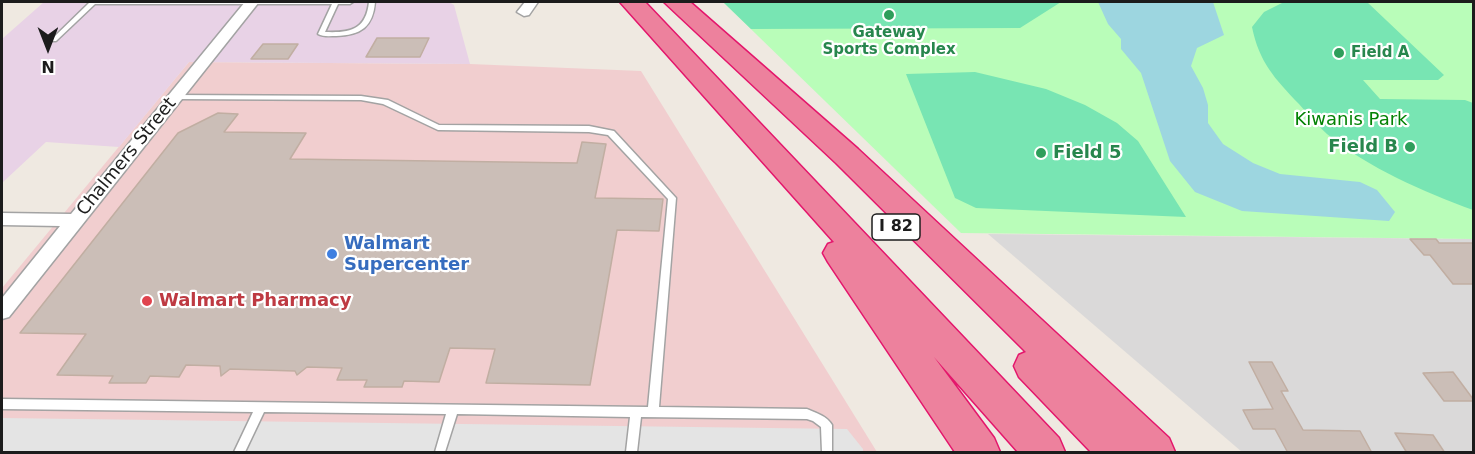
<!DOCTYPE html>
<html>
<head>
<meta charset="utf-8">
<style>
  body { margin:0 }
  #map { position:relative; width:1475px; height:454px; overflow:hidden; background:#efe9e1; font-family:"DejaVu Sans",sans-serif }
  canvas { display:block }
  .frame { position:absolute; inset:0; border:3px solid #1c1c1c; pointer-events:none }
  .north { position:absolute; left:18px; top:18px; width:60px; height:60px; -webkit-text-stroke:4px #fff; paint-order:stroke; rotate:180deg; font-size:16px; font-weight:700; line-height:24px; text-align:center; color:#1c1c1c }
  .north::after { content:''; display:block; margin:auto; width:21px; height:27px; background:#1c1c1c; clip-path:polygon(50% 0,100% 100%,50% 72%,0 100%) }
</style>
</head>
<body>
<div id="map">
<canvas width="1475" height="454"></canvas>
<div class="frame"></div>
<div class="north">N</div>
</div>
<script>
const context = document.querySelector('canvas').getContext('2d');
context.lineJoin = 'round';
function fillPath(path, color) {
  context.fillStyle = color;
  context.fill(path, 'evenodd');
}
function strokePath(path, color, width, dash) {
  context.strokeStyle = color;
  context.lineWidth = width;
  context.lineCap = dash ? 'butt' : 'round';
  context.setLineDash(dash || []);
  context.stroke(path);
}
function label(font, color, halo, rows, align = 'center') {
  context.font = font + ' "DejaVu Sans",sans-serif';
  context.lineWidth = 4.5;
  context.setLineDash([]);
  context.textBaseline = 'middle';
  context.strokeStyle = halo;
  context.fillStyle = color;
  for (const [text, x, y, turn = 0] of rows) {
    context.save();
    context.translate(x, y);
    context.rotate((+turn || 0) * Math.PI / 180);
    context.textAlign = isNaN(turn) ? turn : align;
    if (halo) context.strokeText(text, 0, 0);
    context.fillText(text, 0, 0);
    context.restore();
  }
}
fillPath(new Path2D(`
  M 988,234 L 1473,239 L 1473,452 L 1242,452 Z`), '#dad9d9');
fillPath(new Path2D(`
  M 189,62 L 470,64 L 641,71 L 877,452 L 2,452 L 2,288 Z`), '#f1cecf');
fillPath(new Path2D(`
  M 44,2 L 449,2 L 454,5 L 470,64 L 189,62 L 119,147 L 46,142 L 2,183 L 2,39 Z`), '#e8d2e6');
fillPath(new Path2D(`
  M 723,2 L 1473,2 L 1473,239 L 961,233 Z`), '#b9fdb9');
fillPath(new Path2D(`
  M 723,2 L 1061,2 L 1020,28 L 751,29 Z
  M 1284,2 L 1367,2 L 1444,75 L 1438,80 L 1363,80 L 1380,99 L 1465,100 L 1473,103 L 1473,210 C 1422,191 1370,169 1327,134 C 1317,125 1308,114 1299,104 C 1275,79 1259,62 1252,27 L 1264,12 Z
  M 975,72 L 1046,89 L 1085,105 L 1117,123 L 1138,141 L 1186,217 L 976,208 L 955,198 L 906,74 Z`), '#78e5b3');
fillPath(new Path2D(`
  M 2,418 L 847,429 L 863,449 L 863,452 L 2,452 Z`), '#e4e4e4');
fillPath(new Path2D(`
  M 1098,2 L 1213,2 L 1224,35 L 1197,48 L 1191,66 L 1203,88 L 1208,105 L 1208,123 L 1223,144 L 1253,163 L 1280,174 L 1360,182 L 1377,190 L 1395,212 L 1389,221 L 1242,211 L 1195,192 L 1170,161 L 1141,73 L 1121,49 L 1121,39 L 1108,24 Z`), '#9dd6e0');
const building = new Path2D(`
  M 377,38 L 429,38 L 420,57 L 366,57 Z
  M 263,44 L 298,44 L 288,59 L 251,59 Z
  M 218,113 L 238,114 L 224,132 L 306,133 L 290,159 L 577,163 L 582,142 L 606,144 L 595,198 L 663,199 L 659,231 L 617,230 L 590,385 L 486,383 L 495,349 L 450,348 L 439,382 L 404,381 L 402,387 L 364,387 L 367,380 L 337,380 L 342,368 L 307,367 L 297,375 L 295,371 L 230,369 L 221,376 L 220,366 L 186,365 L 179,377 L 150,376 L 146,383 L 109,383 L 113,376 L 57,375 L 86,334 L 20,333 L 178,133 Z
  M 1410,239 L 1436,239 L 1439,243 L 1473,243 L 1473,284 L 1453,284 L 1430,255 L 1424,255 Z
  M 1249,362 L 1272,362 L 1288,391 L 1281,391 L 1303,430 L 1360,431 L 1372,453 L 1288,453 L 1275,429 L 1253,429 L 1243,410 L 1273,409 Z
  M 1453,372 L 1473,399 L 1473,401 L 1444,401 L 1423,373 Z
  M 1395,433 L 1433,435 L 1445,453 L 1407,453 Z`);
fillPath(building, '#cbbeb7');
strokePath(building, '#c1aea2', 1.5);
const lane = new Path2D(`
  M 90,2 L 353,2 L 350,4 L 338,4 L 325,32 C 350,33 366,30 369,2 L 375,2 C 373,27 361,35 336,36 C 330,36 323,37 318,34 L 332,4 L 95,4 L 56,41 L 52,41 L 52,39 Z
  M 173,95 L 361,96 L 388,100 L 439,125 L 589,126 L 614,131 L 676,198 L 659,407 L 807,409 C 816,413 827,416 832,425 L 832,452 L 822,452 L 821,427 L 813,421 L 807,419 L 641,417 L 637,452 L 626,452 L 630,417 L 457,414 L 445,452 L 435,452 L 446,414 L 264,412 L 245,452 L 234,452 L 253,412 L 2,409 L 2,399 L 648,407 L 668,199 L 608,135 L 589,132 L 438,130 L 383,104 L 361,100 L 176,99 L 173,99 Z`);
const street = new Path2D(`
  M 245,2 L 259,2 L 9,317 L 2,319 L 2,298 L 60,226 L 2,225 L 2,213 L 71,214 Z
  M 525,2 L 538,2 L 529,15 L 524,16 L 517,12 Z`);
const highway = new Path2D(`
  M 620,2 L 645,2 L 1059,438 L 1065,452 L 1018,452 L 934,357 L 994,438 L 1000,452 L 955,452 L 828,262 L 823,253 L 828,244 L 834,242 Z
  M 664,2 L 690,2 L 858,149 L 1169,438 L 1175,452 L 1091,452 L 1019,377 L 1014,366 L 1019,355 L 1026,352 L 836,163 Z`);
strokePath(lane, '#a3a3a3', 3);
strokePath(street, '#a3a3a3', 3);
strokePath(highway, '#e4166c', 3);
fillPath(lane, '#fff');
fillPath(street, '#fff');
fillPath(highway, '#ed819d');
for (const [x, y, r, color] of [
  [889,15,6,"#2e9e5b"],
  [1339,53,6,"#2e9e5b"],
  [1410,147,6,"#2e9e5b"],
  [1041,153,6,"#2e9e5b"],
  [332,254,6,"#3f7fe0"],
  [147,301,6,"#e0444e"]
]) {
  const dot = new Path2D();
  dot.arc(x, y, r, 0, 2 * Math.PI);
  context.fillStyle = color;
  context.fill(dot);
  strokePath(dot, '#fff', 2);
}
label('bold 15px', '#27864d', '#fff', [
  ["Gateway",889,33],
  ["Sports Complex",889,50],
  ["Field A",1351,53,"left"]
]);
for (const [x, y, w] of [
  [896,227,48]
]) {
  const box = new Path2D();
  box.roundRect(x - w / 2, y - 13, w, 26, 4.5);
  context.fillStyle = '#fff';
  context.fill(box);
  strokePath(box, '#1c1c1c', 1.5);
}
label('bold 16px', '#1c1c1c', null, [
  ["I 82",896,227]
]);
label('18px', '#038204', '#fff', [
  ["Kiwanis Park",1351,120]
]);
label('bold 18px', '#27864d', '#fff', [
  ["Field B",1398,147],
  ["Field 5",1053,153,"left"]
], 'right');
label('18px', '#1c1c1c', '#fff', [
  ["Chalmers Street",127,157,-51]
]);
label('bold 18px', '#366cbe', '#fff', [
  ["Walmart",344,244],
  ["Supercenter",344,265]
], 'left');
label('bold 18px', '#be3a42', '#fff', [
  ["Walmart Pharmacy",159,301]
], 'left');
</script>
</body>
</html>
